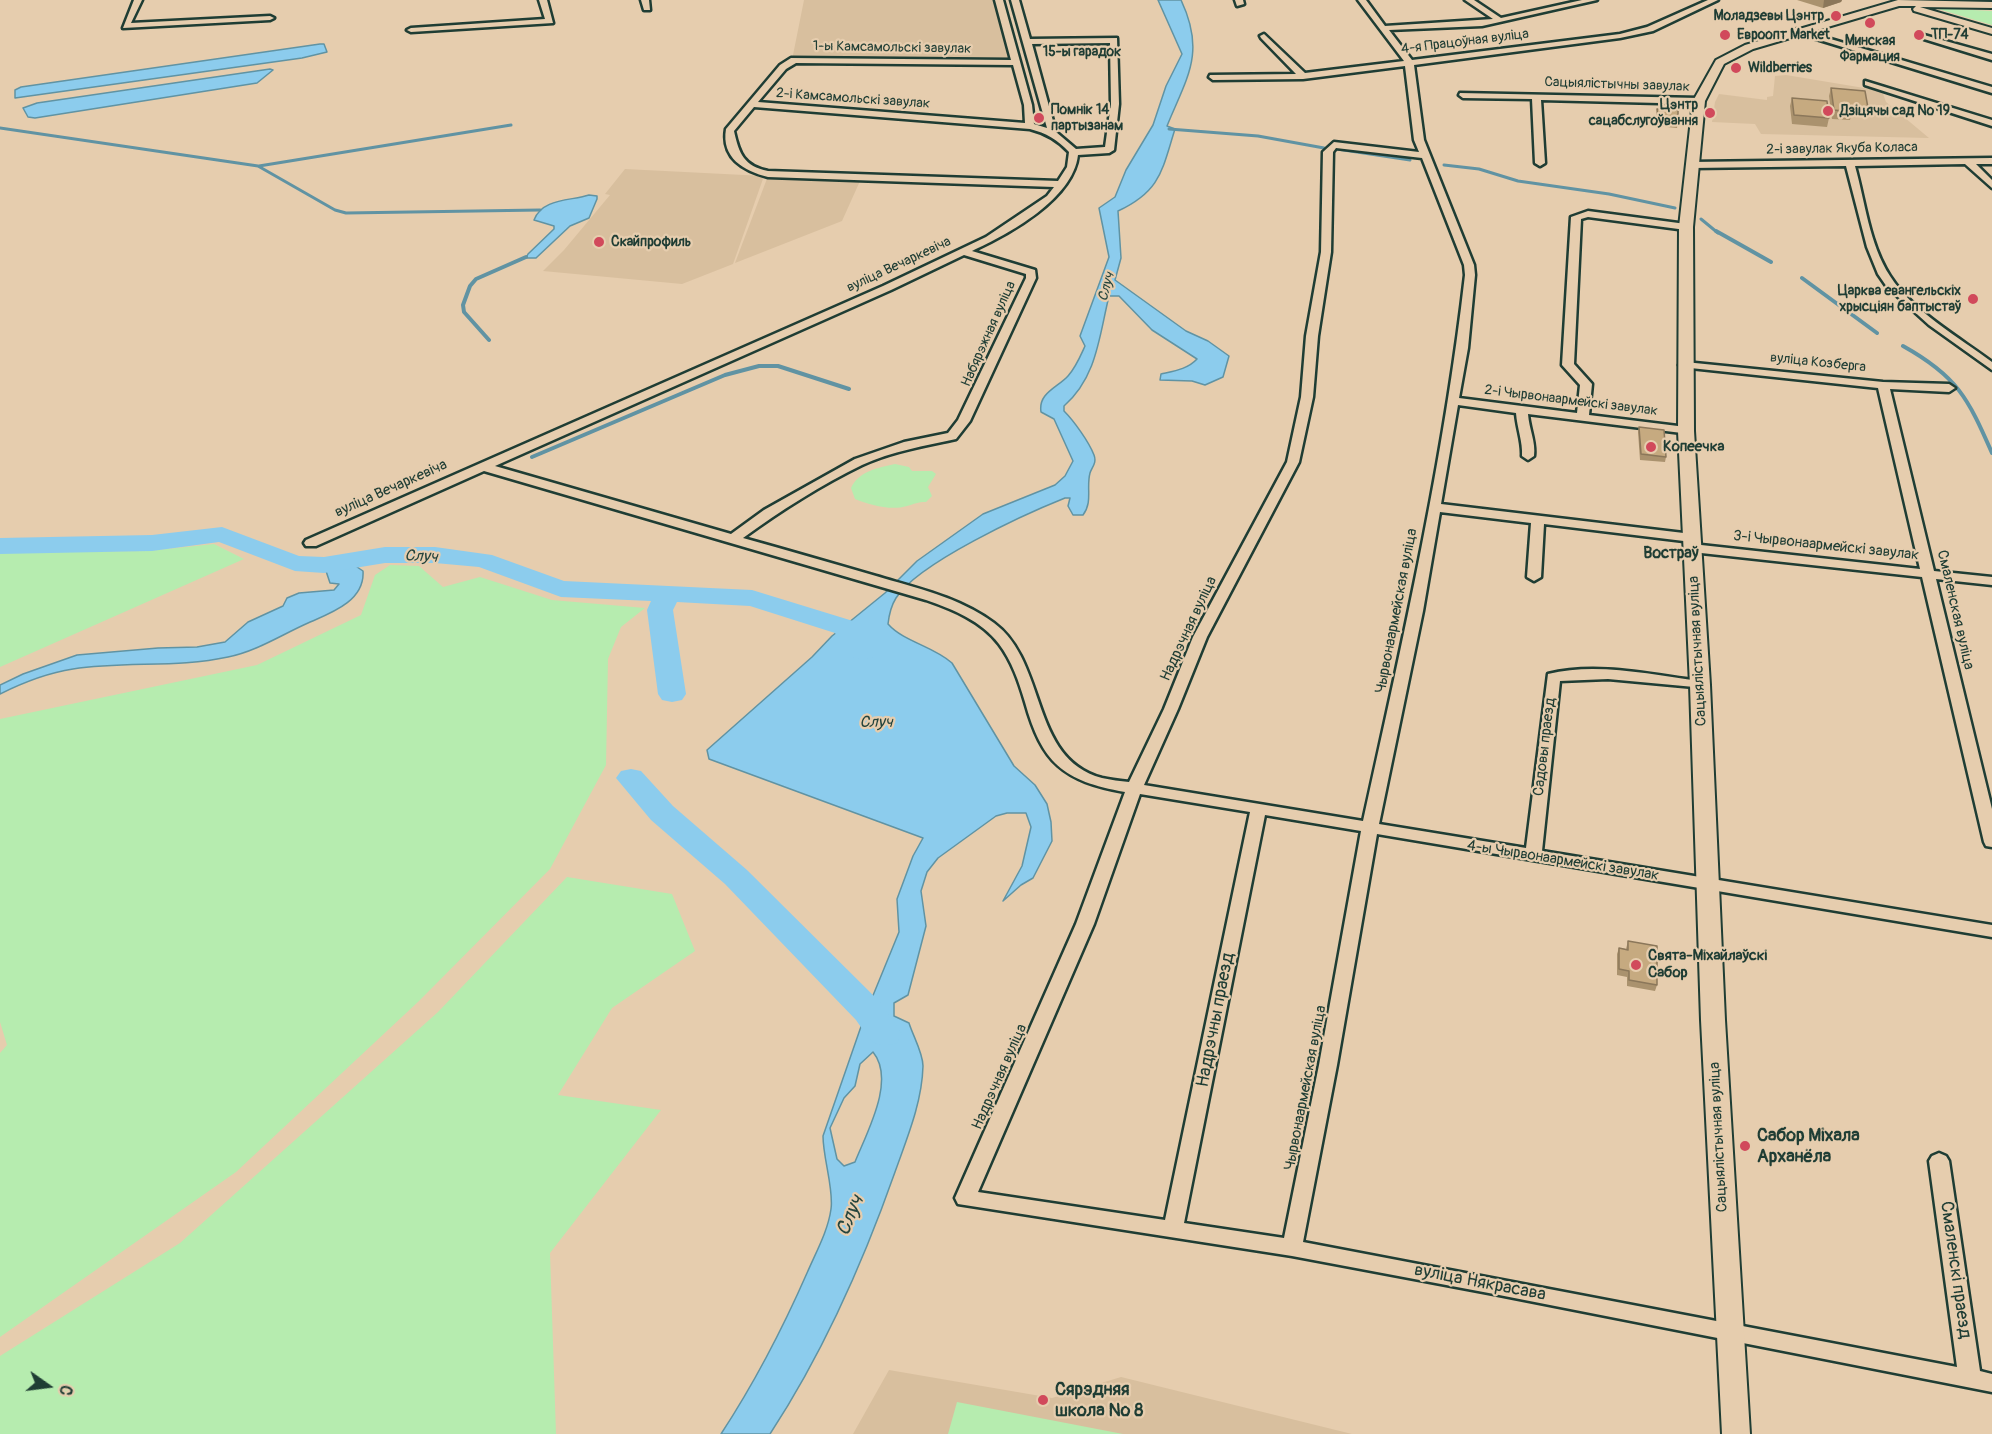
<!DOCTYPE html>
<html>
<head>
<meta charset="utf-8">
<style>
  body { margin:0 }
  #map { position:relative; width:1992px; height:1434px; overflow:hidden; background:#e6cdae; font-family:Pangolin,sans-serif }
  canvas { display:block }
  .north { position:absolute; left:18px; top:1356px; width:60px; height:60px; -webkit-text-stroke:4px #e6cdae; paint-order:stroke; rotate:104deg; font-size:16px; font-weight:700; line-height:24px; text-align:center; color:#1f3d34 }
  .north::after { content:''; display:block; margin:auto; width:21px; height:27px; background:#1f3d34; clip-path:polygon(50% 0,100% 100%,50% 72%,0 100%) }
</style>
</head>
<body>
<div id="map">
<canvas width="1992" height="1434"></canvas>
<div class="north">С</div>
</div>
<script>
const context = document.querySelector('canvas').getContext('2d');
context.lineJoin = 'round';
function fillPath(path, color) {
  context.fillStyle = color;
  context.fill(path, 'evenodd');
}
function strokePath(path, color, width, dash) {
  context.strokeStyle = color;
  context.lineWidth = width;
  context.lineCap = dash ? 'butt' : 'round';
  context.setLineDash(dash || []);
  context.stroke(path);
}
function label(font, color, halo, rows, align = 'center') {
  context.font = font + ' Pangolin,sans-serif';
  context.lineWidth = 4.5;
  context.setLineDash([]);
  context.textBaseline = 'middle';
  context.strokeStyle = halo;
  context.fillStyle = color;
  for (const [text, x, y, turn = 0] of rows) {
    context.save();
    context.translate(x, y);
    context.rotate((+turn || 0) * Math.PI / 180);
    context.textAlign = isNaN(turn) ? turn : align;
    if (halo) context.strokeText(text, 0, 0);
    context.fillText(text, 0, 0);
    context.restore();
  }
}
fillPath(new Path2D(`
  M 804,0 L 993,0 L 1011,61 L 792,60 Z
  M 1786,75 L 1882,91 L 1886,102 L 1929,138 L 1761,134 L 1755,124 L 1712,122 L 1715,102 L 1719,94 L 1767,100 L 1767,97 L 1773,96 L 1775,76 Z
  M 625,169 L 764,176 L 733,264 L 682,284 L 543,271 L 564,250 L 610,195 L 605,194 Z
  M 768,176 L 860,181 L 842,221 L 735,263 Z
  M 889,1370 L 1052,1398 L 1121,1377 L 1352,1434 L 853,1434 Z`), '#d8bf9e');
fillPath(new Path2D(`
  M 1935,8 L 1992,11 L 1992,25 Z
  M 895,464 L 909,467 L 912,471 L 932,471 L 936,474 L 928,487 L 932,496 L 926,502 C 917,502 915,504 907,506 C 891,511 870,505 855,499 L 851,488 C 859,471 877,468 895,464 Z
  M 214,544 L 244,559 L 0,667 L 0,552 L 148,551 Z
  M 390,565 L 419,566 L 443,587 L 480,577 L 552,600 L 645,608 L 621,627 L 608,659 L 606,765 L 550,869 L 419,1001 L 236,1172 L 0,1337 L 0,1053 L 7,1045 L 0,1022 L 0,719 L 257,665 L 361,615 L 375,575 Z
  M 567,877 L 672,894 L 695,951 L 612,1008 L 558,1095 L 661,1110 L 550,1253 L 556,1434 L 0,1434 L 0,1356 L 180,1243 L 438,1012 Z
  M 957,1402 L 1123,1434 L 948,1434 Z`), '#b6ecaf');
const water = new Path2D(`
  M 1158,0 L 1181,0 C 1206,53 1187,77 1167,126 L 1175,129 C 1162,170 1161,191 1118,211 L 1121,258 L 1115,280 L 1186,331 L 1208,341 L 1229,356 L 1223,377 L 1205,385 L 1192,381 L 1160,380 L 1161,374 C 1174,371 1188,369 1197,359 L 1152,330 L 1119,296 L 1109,296 C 1099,337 1097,377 1064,406 L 1064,411 C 1074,421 1089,442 1094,455 C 1097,463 1092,467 1090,473 C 1086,488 1093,502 1083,515 L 1073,515 L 1068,506 L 1070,498 L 1065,498 C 1025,514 918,563 896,598 C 891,606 889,615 888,624 C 904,642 933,646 952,663 L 1014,766 L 1035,785 L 1047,804 L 1051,822 L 1052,841 L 1033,878 L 1021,885 L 1003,901 L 1022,866 L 1031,827 L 1026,813 L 1007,813 L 996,816 L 938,858 L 927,872 L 921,891 L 926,926 L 908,995 L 894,1003 L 894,1016 L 909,1023 C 913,1036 923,1053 923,1066 C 922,1103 907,1138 895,1172 C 863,1263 823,1353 770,1434 L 721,1434 C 755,1382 782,1330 807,1273 C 816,1252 828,1231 831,1209 C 834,1190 823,1158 823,1136 L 865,1015 L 899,932 L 897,899 L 913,856 L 923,838 L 709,759 L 707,750 L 812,657 L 832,636 L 885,593 L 917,561 L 983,514 L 1055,485 L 1065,476 L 1073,461 L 1054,419 L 1041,412 C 1038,393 1057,388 1068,376 C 1076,367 1080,357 1085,346 L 1080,336 L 1109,257 L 1099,208 L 1115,197 L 1126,170 L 1153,125 L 1166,86 L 1182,54 ZM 873,1052 C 896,1080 867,1132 855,1162 L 844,1166 L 837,1159 L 830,1128 L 844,1098 L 855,1086 L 860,1064 Z
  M 320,44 L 324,44 L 327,52 L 302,58 L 15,98 L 15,90 L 21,87 Z
  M 270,69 L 273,70 L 257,83 L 35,118 L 28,117 L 23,108 L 37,103 Z
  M 589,195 L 597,196 L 597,199 L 589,218 L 570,226 L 536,258 L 526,258 L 528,254 L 554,229 L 554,226 L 534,220 C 542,198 571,201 589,195 Z
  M 348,561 L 363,571 C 365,601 331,613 308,623 C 281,635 257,651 228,657 C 178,668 125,661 73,669 C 47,673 24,682 0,694 L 0,685 L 23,674 L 77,655 L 158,648 L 197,647 L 225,642 L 248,622 L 283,606 L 287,598 L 299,593 L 334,590 L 339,584 L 330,583 L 324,565 Z`);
fillPath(water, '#8ccced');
strokePath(water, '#6093a3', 1.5);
strokePath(new Path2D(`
  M 0,128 L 258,166 L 335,210 L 346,213 L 540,210
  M 1169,129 L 1258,136 L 1324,148
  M 1337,149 L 1410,160
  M 1444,165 L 1479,169 L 1518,181 L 1609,194 L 1675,208
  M 259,166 L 511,125
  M 1701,219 L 1718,233`), '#6093a3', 3);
strokePath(new Path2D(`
  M 1716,231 L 1771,262
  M 1802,278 L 1877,333
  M 489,340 L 464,312 L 463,305 L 470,286 L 476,279 L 526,257
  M 1903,346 C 1957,376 1968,398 1992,453
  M 532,457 L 725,375 L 759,366 L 778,366 L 849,389`), '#6093a3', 4);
fillPath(new Path2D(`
  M 222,527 L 299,556 L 324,557 L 385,547 L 435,547 L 492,555 L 564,581 L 752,590 L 853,621 L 877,651 L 873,657 L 863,659 L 853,657 L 835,633 L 750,606 L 677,602 L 673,610 L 686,694 L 682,700 L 672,702 L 662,700 L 658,694 L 647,610 L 651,601 L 561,597 L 479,567 L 435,563 L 385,563 L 324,573 L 295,571 L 219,542 L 152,551 L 0,554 L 0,538 L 152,535 Z
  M 631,769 L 641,771 L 673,806 L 747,870 L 880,1002 L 902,1034 L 897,1043 C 872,1050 869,1038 856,1020 L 725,884 L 651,820 L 616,778 L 621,771 Z`), '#8ccced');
const minor = new Path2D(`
  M 134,0 L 142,0 L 131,23 L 270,16 L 274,18 L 270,20 L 123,28 Z
  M 539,0 L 547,0 L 553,23 L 411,32 L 407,30 L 411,28 L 545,19 Z
  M 641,0 L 649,0 L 650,10 L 644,10 Z
  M 995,0 L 1003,0 L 1032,105 L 1034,124 L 1047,128 L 1011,0 L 1019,0 L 1030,39 L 1117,38 L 1119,104 L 1114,150 L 1109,153 L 1078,155 C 1073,199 1009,234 972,251 L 1035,270 L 1036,278 L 970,421 L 956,439 C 925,446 892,451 862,465 C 821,485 780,511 743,538 C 787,550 831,563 876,576 C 916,588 959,597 994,623 C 1048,663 1029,758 1102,778 C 1111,780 1120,781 1129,782 L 1164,709 L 1193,637 L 1287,462 L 1301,397 L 1306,336 L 1321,252 L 1323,152 L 1334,142 L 1419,152 L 1414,140 L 1405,66 L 1303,79 L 1213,80 L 1209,77 L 1210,75 L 1296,74 L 1261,38 L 1260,36 L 1264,34 L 1305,73 L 1404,61 L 1358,0 L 1366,0 L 1385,26 L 1493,19 L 1465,0 L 1474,0 L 1501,18 L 1582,0 L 1597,0 L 1482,26 L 1389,30 L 1412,60 L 1620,34 L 1647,27 L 1708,0 L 1718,0 L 1653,31 L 1620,38 L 1414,65 L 1424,140 L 1474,265 L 1475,275 L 1468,348 L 1459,398 L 1577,413 L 1580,385 L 1562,365 L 1571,217 L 1588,211 L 1686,224 L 1691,227 L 1686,230 L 1588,217 L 1581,219 L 1574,364 L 1592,384 L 1589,415 L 1686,427 L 1690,428 L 1690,434 L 1528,414 C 1529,429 1536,442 1534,456 L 1528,460 L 1522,456 C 1523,442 1517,428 1516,413 L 1458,405 L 1441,504 L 1692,534 L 1699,538 L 1692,542 L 1544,524 L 1541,577 L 1534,581 L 1527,577 L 1531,523 L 1440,512 L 1423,611 L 1379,824 L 1526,848 L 1548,674 C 1597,662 1651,675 1700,681 L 1707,685 L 1705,688 L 1608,679 L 1560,681 L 1542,851 L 1992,925 L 1992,937 L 1377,834 L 1337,1065 L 1303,1242 L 1957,1367 L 1929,1161 L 1932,1156 L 1939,1153 L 1946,1156 L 1949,1161 L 1980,1371 L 1992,1374 L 1992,1392 L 1494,1294 L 1292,1256 L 958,1204 L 955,1198 L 1076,924 L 1125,792 C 1063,781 1042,763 1025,702 C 1019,682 1012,661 999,644 C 982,621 952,609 926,600 L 484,471 L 316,546 L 306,546 L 304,543 L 306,540 L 883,286 L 986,237 L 1047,196 L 1054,187 L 768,177 C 744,171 721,158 726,129 L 780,65 L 791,58 L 1011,60 ZM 1110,43 L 1111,104 L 1105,147 L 1076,149 L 1056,132 L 1032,44 ZM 796,63 L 1013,65 L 1024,105 L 1025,123 L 758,102 L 786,69 ZM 754,107 L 1030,129 C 1046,133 1058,140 1069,152 L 1067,167 L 1058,181 L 768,171 C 744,166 739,154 734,131 ZM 1336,148 L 1422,158 L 1464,265 L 1465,275 C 1444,459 1403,640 1363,821 L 1144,785 L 1178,709 L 1207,637 L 1299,462 L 1313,397 L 1318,336 L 1331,252 L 1333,152 ZM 964,255 L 1026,274 L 1026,278 L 958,420 L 948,433 L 904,442 L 855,459 L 764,510 L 731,534 L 495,466 L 891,290 ZM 1140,794 L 1250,812 L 1165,1220 L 978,1192 L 1094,924 ZM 1265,815 L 1361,831 L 1319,1065 L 1284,1238 L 1184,1223 Z
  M 1235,0 L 1243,0 L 1244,4 L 1237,6 Z
  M 1797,29 L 1992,87 L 1992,93 L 1797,33 Z
  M 1924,35 L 1992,54 L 1992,60 L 1924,39 Z
  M 1865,81 L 1992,120 L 1992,126 L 1865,85 Z
  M 1460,93 L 1699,98 L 1703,101 L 1699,104 L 1541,100 L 1545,163 L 1540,166 L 1535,163 L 1532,99 L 1463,98 L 1459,95 Z
  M 1992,158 L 1992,164 L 1976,164 L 1992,180 L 1992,188 L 1965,164 L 1855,166 C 1865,201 1869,244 1890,276 C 1911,310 1960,338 1992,362 L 1992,370 L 1929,325 L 1887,287 L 1878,274 L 1867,247 L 1846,166 L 1692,168 L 1687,165 L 1692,162 Z
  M 1685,362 L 1883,382 L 1949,384 L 1955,388 L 1949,392 L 1890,389 L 1934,571 L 1992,577 L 1992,585 L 1936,579 L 1992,809 L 1992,847 L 1986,846 L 1984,842 L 1922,577 L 1692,552 L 1685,548 L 1692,544 L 1920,569 L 1878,388 L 1681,367 L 1679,365 Z`);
const major = new Path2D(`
  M 1898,0 L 1992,2 L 1992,8 L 1920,7 L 1992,28 L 1992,34 L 1914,11 L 1913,9 L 1916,6 L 1899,6 L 1753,49 L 1724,64 L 1705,101 L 1693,227 L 1694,431 L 1710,685 L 1725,1020 L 1750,1434 L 1722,1434 L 1701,1020 L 1690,685 L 1678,431 L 1679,227 L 1693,101 L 1716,60 L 1745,45 Z`);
strokePath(minor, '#1f3d34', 5);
strokePath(major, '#1f3d34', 4);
fillPath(minor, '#e6cdae');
fillPath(major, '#e6cdae');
fillPath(new Path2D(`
  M 1797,0 L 1842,0 L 1841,2 L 1823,8 Z
  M 1831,88 L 1868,108 L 1866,116 L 1851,115 L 1850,120 L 1832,119 L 1829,96 Z
  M 1792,98 L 1829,118 L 1827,127 L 1792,124 L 1790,106 Z
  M 1657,109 L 1678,123 L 1677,128 L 1657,126 Z
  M 1639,427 L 1666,457 L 1665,462 L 1640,460 L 1638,432 Z
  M 1628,941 L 1657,985 L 1655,991 L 1627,986 L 1627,977 L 1617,975 L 1617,954 L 1619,948 L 1626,949 Z`), '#aa926e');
fillPath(new Path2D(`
  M 1824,0 L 1842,0 L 1841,2 L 1823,8 Z`), '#8b775a');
const building = new Path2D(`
  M 1831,88 L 1865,91 L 1868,108 L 1851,106 L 1852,112 L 1834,110 Z
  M 1792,98 L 1827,101 L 1829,118 L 1794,115 Z
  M 1657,109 L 1678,110 L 1678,123 L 1658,122 Z
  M 1639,427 L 1664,430 L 1666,457 L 1641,454 Z
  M 1628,941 L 1657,946 L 1657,985 L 1629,980 L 1629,971 L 1619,969 L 1619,948 L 1628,950 Z`);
fillPath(building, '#c6aa80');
strokePath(building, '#8b775a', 1.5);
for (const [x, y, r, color] of [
  [1836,16,6,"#d1495b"],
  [1870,23,6,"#d1495b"],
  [1725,35,6,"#d1495b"],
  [1919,35,6,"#d1495b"],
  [1736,68,6,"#d1495b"],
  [1828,111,6,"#d1495b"],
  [1710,113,6,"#d1495b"],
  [1039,118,6,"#d1495b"],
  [599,242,6,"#d1495b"],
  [1973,299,6,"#d1495b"],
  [1651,447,6,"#d1495b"],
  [1636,965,6,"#d1495b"],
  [1745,1146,6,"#d1495b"],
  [1043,1400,6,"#d1495b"]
]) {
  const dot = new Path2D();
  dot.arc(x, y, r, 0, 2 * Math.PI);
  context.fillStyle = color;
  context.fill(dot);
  strokePath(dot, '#e6cdae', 2);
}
label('bold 14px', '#1f3d34', '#e6cdae', [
  ["Моладзевы Цэнтр",1824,16,"right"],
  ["Евроопт Market",1737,35],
  ["ТП-74",1931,35],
  ["Минская",1870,41,"center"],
  ["Фармация",1870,57,"center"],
  ["Wildberries",1748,68],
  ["Цэнтр",1698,105,"right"],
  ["сацабслугоўвання",1698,121,"right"],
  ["Помнік 14",1051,110],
  ["партызанам",1051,126],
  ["Дзіцячы сад № 19",1840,111],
  ["Скайпрофиль",611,242],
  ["Царква евангельскіх",1961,291,"right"],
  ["хрысціян баптыстаў",1961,307,"right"]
], 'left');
label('14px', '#1f3d34', '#e6cdae', [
  ["4-я Працоўная вуліца",1465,42,-7],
  ["1-ы Камсамольскі завулак",892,48,1],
  ["Сацыялістычны завулак",1617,85,2],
  ["2-і Камсамольскі завулак",853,99,4],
  ["2-і завулак Якуба Коласа",1842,149,-1],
  ["вуліца Вечаркевіча",899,265,-25],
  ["Набярэжная вуліца",989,334,-66],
  ["вуліца Козберга",1818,363,6],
  ["2-і Чырвонаармейскі завулак",1571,401,7]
]);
label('bold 14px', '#1f3d34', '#e6cdae', [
  ["15-ы гарадок",1082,52]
]);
label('italic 14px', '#24443d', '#e6cdae', [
  ["Случ",1107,287,-75]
]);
label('bold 15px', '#1f3d34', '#e6cdae', [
  ["Копеечка",1663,447],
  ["Свята-Міхайлаўскі",1648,956],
  ["Сабор",1648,973]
], 'left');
label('15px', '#1f3d34', '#e6cdae', [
  ["вуліца Вечаркевіча",391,489,-24],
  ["3-і Чырвонаармейскі завулак",1826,546,6],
  ["Смаленская вуліца",1955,610,77],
  ["Чырвонаармейская вуліца",1397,611,-79],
  ["Надрэчная вуліца",1189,629,-65],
  ["Сацыялістычная вуліца",1698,651,-93],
  ["Садовы праезд",1545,747,-83],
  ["4-ы Чырвонаармейскі завулак",1563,861,9],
  ["Надрэчная вуліца",1000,1077,-66],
  ["Чырвонаармейская вуліца",1306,1088,-79],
  ["Сацыялістычная вуліца",1719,1137,-93]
]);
label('bold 16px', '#1f3d34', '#e6cdae', [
  ["Востраў",1671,554]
]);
label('italic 16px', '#24443d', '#e6cdae', [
  ["Случ",421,557,3],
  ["Случ",876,723]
]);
label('18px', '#1f3d34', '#e6cdae', [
  ["Надрэчны праезд",1216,1020,-79],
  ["Смаленскі праезд",1955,1270,82],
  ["вуліца Някрасава",1480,1283,11]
]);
label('bold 18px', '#1f3d34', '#e6cdae', [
  ["Сабор Міхала",1757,1136],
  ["Арханёла",1757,1157],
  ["Сярэдняя",1055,1390],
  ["школа № 8",1055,1411]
], 'left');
label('italic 20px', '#24443d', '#e6cdae', [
  ["Случ",851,1216,-67]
]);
</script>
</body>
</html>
